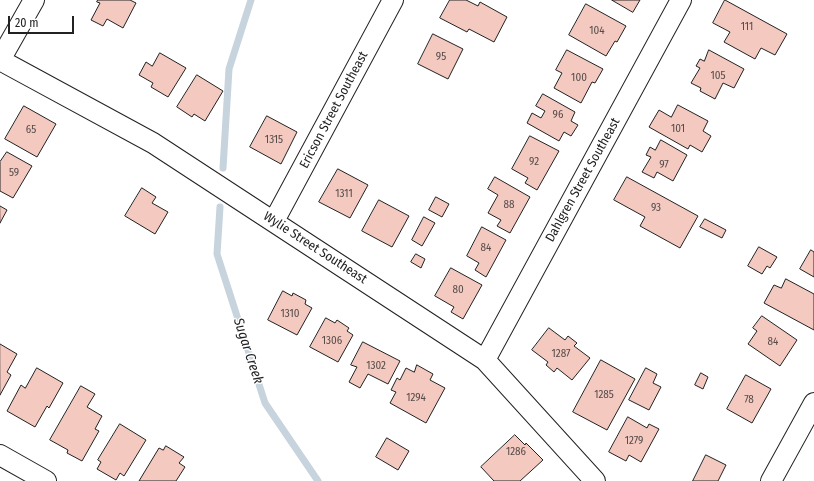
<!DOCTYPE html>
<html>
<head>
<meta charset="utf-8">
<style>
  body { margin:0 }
  #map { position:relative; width:814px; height:481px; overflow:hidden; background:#fff; font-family:"Fira Sans Condensed",sans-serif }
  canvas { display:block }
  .scale { position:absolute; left:8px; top:16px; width:66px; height:18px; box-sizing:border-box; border:2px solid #222; border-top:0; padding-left:5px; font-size:12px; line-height:14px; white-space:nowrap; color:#222; -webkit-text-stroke:3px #fff; paint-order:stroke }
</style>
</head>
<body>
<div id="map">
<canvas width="814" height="481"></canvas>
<div class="scale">20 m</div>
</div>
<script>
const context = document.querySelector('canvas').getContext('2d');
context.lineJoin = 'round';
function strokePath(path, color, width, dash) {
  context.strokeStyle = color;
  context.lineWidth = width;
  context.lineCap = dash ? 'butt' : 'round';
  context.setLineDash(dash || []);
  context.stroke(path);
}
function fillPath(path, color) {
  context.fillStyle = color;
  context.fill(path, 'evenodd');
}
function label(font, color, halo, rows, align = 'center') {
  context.font = font + ' "Fira Sans Condensed",sans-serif';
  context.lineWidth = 3;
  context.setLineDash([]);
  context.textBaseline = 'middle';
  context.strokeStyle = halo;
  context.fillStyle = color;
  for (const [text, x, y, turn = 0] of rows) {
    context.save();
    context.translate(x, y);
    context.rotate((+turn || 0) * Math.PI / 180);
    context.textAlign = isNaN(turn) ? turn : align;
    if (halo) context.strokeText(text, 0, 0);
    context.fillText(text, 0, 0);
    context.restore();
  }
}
strokePath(new Path2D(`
  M 223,168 L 229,69 L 251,0
  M 220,207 L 217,254 L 265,403 L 318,481`), '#c7d3dd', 7);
const building = new Path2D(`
  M 98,0 L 130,0 L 136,3 L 123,28 L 107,19 L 103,26 L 91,20 L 100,3 L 97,2 Z
  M 450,0 L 466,0 L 478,6 L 480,2 L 507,17 L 494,42 L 469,29 L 467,32 L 440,18 Z
  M 612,0 L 640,0 L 633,12 Z
  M 725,0 L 787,34 L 775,55 L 761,48 L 755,59 L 724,42 L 730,32 L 713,23 Z
  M 586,4 L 626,26 L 617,42 L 615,41 L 606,56 L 569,35 Z
  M 433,34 L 463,49 L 448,79 L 418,64 Z
  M 567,50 L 603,69 L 595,83 L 592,82 L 581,103 L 554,88 L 562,73 L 556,70 Z
  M 709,50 L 744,69 L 734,88 L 723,83 L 715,99 L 700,91 L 701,88 L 691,83 L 700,68 L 696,66 L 700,59 L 704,61 Z
  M 160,53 L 186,68 L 168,97 L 151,87 L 153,83 L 139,75 L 146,62 L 152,66 Z
  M 197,75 L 223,91 L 205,121 L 194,114 L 192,117 L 177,107 Z
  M 543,94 L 575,112 L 571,121 L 578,125 L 571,136 L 564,132 L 559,141 L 527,123 L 532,113 L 541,118 L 545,111 L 536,106 Z
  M 678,105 L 708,121 L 703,131 L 711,136 L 702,152 L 690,145 L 688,149 L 649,127 L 659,110 L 671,117 Z
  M 24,106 L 56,124 L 37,157 L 5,139 Z
  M 267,116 L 297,132 L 281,164 L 250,147 Z
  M 530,136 L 559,151 L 537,190 L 525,183 L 528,178 L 512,169 Z
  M 661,140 L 687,155 L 673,181 L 657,172 L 654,178 L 642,172 L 651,157 L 646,155 L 650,147 L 655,150 Z
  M 7,152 L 32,166 L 13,198 L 0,191 L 0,162 Z
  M 338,169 L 368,185 L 350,218 L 319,202 Z
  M 495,177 L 530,197 L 510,233 L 497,226 L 501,220 L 488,213 L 498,195 L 488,189 Z
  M 627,177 L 698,216 L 680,248 L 640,226 L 645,217 L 614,200 Z
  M 142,188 L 156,197 L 152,203 L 168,212 L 155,234 L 125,216 Z
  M 436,197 L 449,204 L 442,217 L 429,210 Z
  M 379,200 L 409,216 L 392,247 L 362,231 Z
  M 0,206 L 7,210 L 0,223 Z
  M 424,217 L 435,223 L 422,246 L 412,240 Z
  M 705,219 L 726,230 L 722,238 L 700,227 Z
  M 482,227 L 506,240 L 486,277 L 475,270 L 479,263 L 467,256 Z
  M 759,247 L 777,257 L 770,268 L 767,266 L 762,274 L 748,266 Z
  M 811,250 L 814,252 L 814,277 L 800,269 Z
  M 416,254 L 425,259 L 421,268 L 411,262 Z
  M 451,268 L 482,285 L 463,319 L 451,312 L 454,307 L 435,296 Z
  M 786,279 L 814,294 L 814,330 L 764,303 L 774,285 L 781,288 Z
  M 283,291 L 292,296 L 293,293 L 306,300 L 305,304 L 312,308 L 297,335 L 268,320 Z
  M 762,316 L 797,340 L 780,366 L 748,344 L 757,331 L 753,328 Z
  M 326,318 L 335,323 L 337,320 L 349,328 L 347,331 L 353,335 L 338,362 L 310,347 Z
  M 549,328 L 565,340 L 568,336 L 577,343 L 574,346 L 590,358 L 572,380 L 557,368 L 554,372 L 546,365 L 548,362 L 532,350 Z
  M 363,342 L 400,361 L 388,384 L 368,374 L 360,388 L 349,382 L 357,367 L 351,365 Z
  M 0,344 L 17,354 L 7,372 L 11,375 L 0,395 Z
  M 601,360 L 635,379 L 607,430 L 573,412 Z
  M 417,365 L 433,374 L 430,380 L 445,388 L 426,423 L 390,403 L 396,392 L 391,390 L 397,378 L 400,380 L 406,368 L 414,372 Z
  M 37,368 L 63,383 L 49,408 L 47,406 L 35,427 L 7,411 L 21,385 L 25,388 Z
  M 646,368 L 657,374 L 653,383 L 661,387 L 649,410 L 629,400 Z
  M 701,373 L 708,377 L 703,389 L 695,385 Z
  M 746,375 L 771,389 L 752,423 L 727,409 Z
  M 81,386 L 95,394 L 87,407 L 102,416 L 95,429 L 99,431 L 82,461 L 67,453 L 68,450 L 50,440 Z
  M 628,417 L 647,428 L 649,424 L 659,429 L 641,462 L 629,455 L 626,461 L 609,452 Z
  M 120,424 L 146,440 L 124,476 L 120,473 L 116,480 L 97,469 L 101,462 L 98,460 Z
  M 515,435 L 525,445 L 526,443 L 543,460 L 520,481 L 494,481 L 481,467 Z
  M 387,438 L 409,451 L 398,470 L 376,457 Z
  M 166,446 L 184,457 L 179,463 L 185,467 L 176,481 L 139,481 L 159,448 L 163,450 Z
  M 706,455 L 726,465 L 718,481 L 693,481 Z`);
fillPath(building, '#f3c9c0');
strokePath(building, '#222', 1);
const street = new Path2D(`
  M 0,60 L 153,143 L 485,360 L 595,481
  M 0,60 L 34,0
  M 274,221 L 393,0
  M 485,360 L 681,0
  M 0,455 L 46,481
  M 771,481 L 814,403`);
strokePath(street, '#222', 22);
strokePath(street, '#fff', 20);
label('11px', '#564c4a', null, [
  ["111",747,27],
  ["104",597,31],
  ["95",441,57],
  ["105",718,76],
  ["100",579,78],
  ["96",558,115],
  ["101",678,129],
  ["65",31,130],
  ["1315",274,140],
  ["92",534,162],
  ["97",664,165],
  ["59",14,173],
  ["1311",344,194],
  ["88",509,205],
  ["93",656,208],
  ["84",486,248],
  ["80",458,290],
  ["1310",290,314],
  ["1306",332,341],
  ["84",773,342],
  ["1287",561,354],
  ["1302",376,366],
  ["1285",604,395],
  ["1294",416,398],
  ["78",749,400],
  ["1279",634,441],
  ["1286",516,452]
]);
label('13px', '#222', '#fff', [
  ["Ericson Street Southeast",334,110,-62],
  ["Dahlgren Street Southeast",583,180,-61],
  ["Wylie Street Southeast",315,248,33]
]);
label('italic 14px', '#222', '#fff', [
  ["Sugar Creek",248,351,72]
]);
</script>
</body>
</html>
